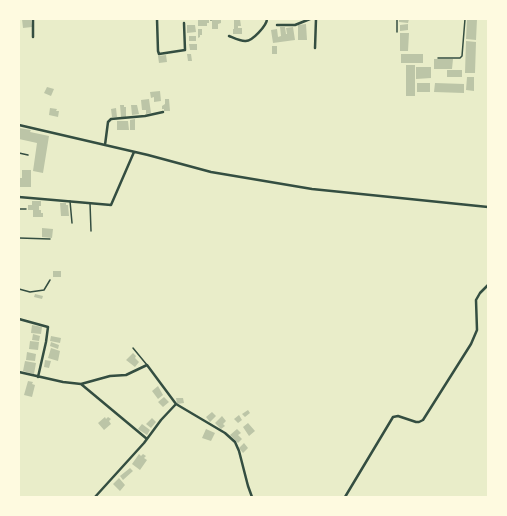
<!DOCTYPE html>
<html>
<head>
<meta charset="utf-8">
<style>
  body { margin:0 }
  #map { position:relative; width:507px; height:516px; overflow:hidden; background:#e9edc9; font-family:"Open Sans",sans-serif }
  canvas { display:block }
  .frame { position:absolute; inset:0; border:20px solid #fefae0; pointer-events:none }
</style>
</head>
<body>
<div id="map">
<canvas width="507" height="516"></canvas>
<div class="frame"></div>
</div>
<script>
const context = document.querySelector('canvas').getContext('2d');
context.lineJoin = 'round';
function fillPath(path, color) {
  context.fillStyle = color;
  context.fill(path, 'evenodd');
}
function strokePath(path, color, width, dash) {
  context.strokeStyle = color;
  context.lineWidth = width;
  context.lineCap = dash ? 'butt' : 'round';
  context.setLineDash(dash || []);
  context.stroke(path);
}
fillPath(new Path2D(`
  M 22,19 L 31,20 L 32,27 L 23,28 Z
  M 212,19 L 221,19 L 221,23 L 218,24 L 218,29 L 212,29 Z
  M 234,19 L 240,19 L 241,26 L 238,26 L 238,28 L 242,28 L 242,34 L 233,34 L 233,29 L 234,29 Z
  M 399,19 L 409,19 L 408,23 L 399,22 Z
  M 467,19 L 477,19 L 476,40 L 466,39 Z
  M 198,20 L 209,20 L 209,23 L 207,23 L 207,26 L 198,26 Z
  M 306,24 L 307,40 L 298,40 L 298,25 Z
  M 408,24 L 408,30 L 400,31 L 400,25 Z
  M 187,25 L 195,25 L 196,32 L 187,33 Z
  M 280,27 L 285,27 L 286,34 L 287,34 L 286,28 L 293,27 L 295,40 L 273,43 L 271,30 L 277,29 L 278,37 L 281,36 Z
  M 198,29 L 202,29 L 202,35 L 200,35 L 200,37 L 198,38 Z
  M 400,33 L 409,33 L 408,51 L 400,51 Z
  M 189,36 L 196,36 L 196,41 L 189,41 Z
  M 466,41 L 476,42 L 475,73 L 465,73 Z
  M 189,44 L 197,44 L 197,50 L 190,50 Z
  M 272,46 L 277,46 L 277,54 L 272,54 Z
  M 187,54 L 191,54 L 192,61 L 188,61 Z
  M 401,54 L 423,54 L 423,63 L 401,63 Z
  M 166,55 L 167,62 L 159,63 L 158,56 Z
  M 434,59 L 453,59 L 452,69 L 434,69 Z
  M 406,65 L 415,65 L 415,96 L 406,96 Z
  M 416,67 L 431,67 L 431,78 L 416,79 Z
  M 447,70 L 462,70 L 462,77 L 447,77 Z
  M 467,77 L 474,77 L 474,91 L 466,90 Z
  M 417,83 L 430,83 L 430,92 L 417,92 Z
  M 435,83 L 464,84 L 464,93 L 434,92 Z
  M 47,87 L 54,89 L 51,96 L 44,93 Z
  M 160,91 L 161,101 L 154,102 L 154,97 L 151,98 L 150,92 Z
  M 149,99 L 151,113 L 146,114 L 146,110 L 142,110 L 141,100 Z
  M 165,99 L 169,99 L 170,111 L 164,111 L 164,109 L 162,109 L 162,106 L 165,104 Z
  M 120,105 L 124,105 L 124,107 L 126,107 L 126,117 L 121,117 Z
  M 131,105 L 137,105 L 139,114 L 132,115 Z
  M 50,108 L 57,109 L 56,111 L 59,111 L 58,117 L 49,115 Z
  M 116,108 L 117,117 L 112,117 L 111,109 Z
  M 135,119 L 135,130 L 130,130 L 130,120 Z
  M 117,121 L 128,121 L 129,130 L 117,130 Z
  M 19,128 L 31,130 L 30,132 L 49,136 L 43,173 L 33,171 L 37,143 L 19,139 Z
  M 22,170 L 31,170 L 31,187 L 19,187 L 19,178 L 22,178 Z
  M 32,201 L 41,201 L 41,206 L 39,206 L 39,210 L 41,210 L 41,213 L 43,213 L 43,217 L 33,217 L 33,210 L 28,210 L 28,205 L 32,205 Z
  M 60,203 L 66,203 L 66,205 L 68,205 L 69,216 L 61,216 Z
  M 42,228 L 53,229 L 52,238 L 42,237 Z
  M 53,271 L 61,271 L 61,277 L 53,277 Z
  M 35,294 L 43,296 L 42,299 L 34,297 Z
  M 32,325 L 42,327 L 41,334 L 31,333 Z
  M 33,334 L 40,336 L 39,341 L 32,340 Z
  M 51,336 L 61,338 L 60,343 L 50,341 Z
  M 30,341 L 39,342 L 38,350 L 29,349 Z
  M 51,342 L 59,345 L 58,349 L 50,346 Z
  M 51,348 L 60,351 L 58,361 L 48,358 Z
  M 27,352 L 36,354 L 35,361 L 26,360 Z
  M 133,353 L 136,356 L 135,358 L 139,362 L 135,367 L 126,360 Z
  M 45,360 L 51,361 L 49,368 L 44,367 Z
  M 25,361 L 36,363 L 34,374 L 23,371 Z
  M 28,381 L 33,382 L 32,384 L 35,385 L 32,397 L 24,395 Z
  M 158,386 L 163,395 L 158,399 L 152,391 Z
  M 164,397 L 169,402 L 163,407 L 158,402 Z
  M 176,398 L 183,398 L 184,403 L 177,404 Z
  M 248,410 L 250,413 L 245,417 L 242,414 Z
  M 212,412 L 216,416 L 210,422 L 206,417 Z
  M 239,415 L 242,420 L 238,423 L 234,419 Z
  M 222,416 L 226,421 L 223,424 L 225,426 L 221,429 L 215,423 Z
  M 105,417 L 106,419 L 108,417 L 111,419 L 109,421 L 111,424 L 104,430 L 98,423 Z
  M 152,418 L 156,422 L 151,428 L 146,424 Z
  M 248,423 L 255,431 L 249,436 L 243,427 Z
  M 142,424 L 150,430 L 147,435 L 138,429 Z
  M 206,429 L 215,433 L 211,441 L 202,438 Z
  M 237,429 L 241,433 L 238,435 L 242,439 L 238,443 L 230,435 Z
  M 244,443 L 248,448 L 243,453 L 239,448 Z
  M 139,454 L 141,456 L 143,454 L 146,456 L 144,458 L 147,460 L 140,470 L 132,464 Z
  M 130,468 L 133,471 L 123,480 L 120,476 Z
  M 119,478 L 125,485 L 120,491 L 113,484 Z`), '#bcc5a7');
strokePath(new Path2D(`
  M 211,20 L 211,19
  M 397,32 L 397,19
  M 438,58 L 460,58 L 462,56 L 465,19
  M 19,153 L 28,155
  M 70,201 L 72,223
  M 90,203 L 91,231
  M 19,209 L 26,209
  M 19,238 L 50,239
  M 19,289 L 30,292 L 44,290 L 50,280
  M 133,348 L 147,365`), '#344e41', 1.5);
strokePath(new Path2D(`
  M 33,19 L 33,37
  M 157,19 L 158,51 L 159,54 L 185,50 L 184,23
  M 277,25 L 295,25 L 310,19
  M 229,36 C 234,38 240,41 245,41 C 252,42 267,25 267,19
  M 315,48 L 316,19
  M 19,125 L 148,155 L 211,172 L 312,189 L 488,207
  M 105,145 L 108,122 L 111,119 L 145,116 L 163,112
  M 19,197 L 111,205 L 134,152
  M 19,319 L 48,327 L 46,342 L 38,377
  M 19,372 L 63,382 L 81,384 L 110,376 L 126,375 L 147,365 L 176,404
  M 81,384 L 147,439
  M 95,497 L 144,443 L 161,420 L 176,404 L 225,433 L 235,442 L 239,451 L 248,486 L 252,497
  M 345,497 L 393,417 L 398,416 L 416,422 L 419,422 L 423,420 L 471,344 L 477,330 L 476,300 L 480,293 L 488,285`), '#344e41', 2.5);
</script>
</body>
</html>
